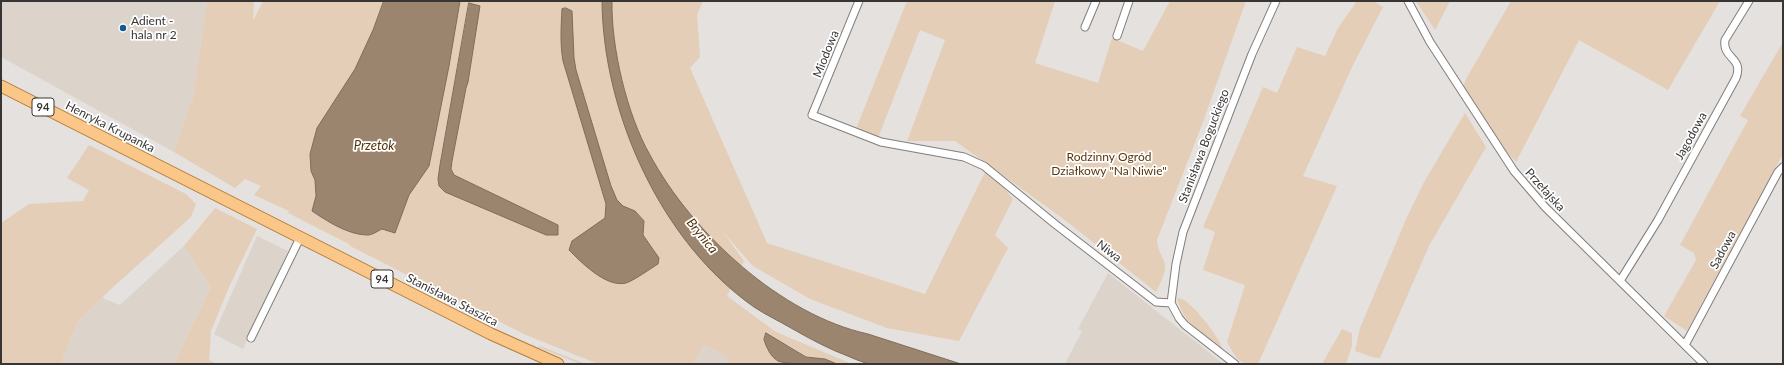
<!DOCTYPE html>
<html>
<head>
<meta charset="utf-8">
<style>
  body { margin:0 }
  #map { position:relative; width:1784px; height:365px; overflow:hidden; background:#e4e1de; font-family:Lato,sans-serif }
  canvas { display:block }
  .frame { position:absolute; inset:0; border:2px solid #383635; pointer-events:none }
</style>
</head>
<body>
<div id="map">
<canvas width="1784" height="365"></canvas>
<div class="frame"></div>
</div>
<script>
const context = document.querySelector('canvas').getContext('2d');
context.lineJoin = 'round';
function fillPath(path, color) {
  context.fillStyle = color;
  context.fill(path, 'evenodd');
}
function strokePath(path, color, width, dash) {
  context.strokeStyle = color;
  context.lineWidth = width;
  context.lineCap = dash ? 'butt' : 'round';
  context.setLineDash(dash || []);
  context.stroke(path);
}
function label(font, color, halo, rows, align = 'center') {
  context.font = font + ' Lato,sans-serif';
  context.lineWidth = 3.5;
  context.setLineDash([]);
  context.textBaseline = 'middle';
  context.strokeStyle = halo;
  context.fillStyle = color;
  for (const [text, x, y, turn = 0] of rows) {
    context.save();
    context.translate(x, y);
    context.rotate((+turn || 0) * Math.PI / 180);
    context.textAlign = isNaN(turn) ? turn : align;
    if (halo) context.strokeText(text, 0, 0);
    context.fillText(text, 0, 0);
    context.restore();
  }
}
fillPath(new Path2D(`
  M 1,1 L 207,1 L 193,97 L 174,152 L 1,57 Z
  M 257,236 L 288,251 L 243,349 L 214,334 Z
  M 184,246 L 211,287 L 174,364 L 62,364 L 64,355 L 78,322 L 102,298 L 120,305 Z
  M 1108,273 L 1206,350 L 1223,364 L 1065,364 L 1082,331 L 1078,329 Z
  M 704,345 L 729,358 L 726,364 L 693,364 Z`), '#dcd3ca');
fillPath(new Path2D(`
  M 207,1 L 254,1 L 253,21 L 263,1 L 703,1 L 697,15 L 700,57 L 690,68 L 767,243 L 925,294 L 985,172 L 1004,188 L 1013,199 L 995,235 L 1008,248 L 959,341 L 887,328 L 810,299 L 753,266 L 723,232 L 744,261 L 727,296 L 776,332 L 852,364 L 837,364 L 825,359 L 806,357 L 788,345 L 779,362 L 789,364 L 726,364 L 729,358 L 704,345 L 693,364 L 598,364 L 526,335 L 350,246 L 349,244 L 288,213 L 289,211 L 254,195 L 261,186 L 245,179 L 235,188 L 174,152 L 193,97 Z
  M 907,1 L 1055,1 L 1035,63 L 1098,83 L 1112,38 L 1143,51 L 1170,1 L 1246,1 L 1203,122 L 1157,240 C 1158,250 1160,252 1164,261 C 1168,270 1160,283 1156,292 L 1061,217 L 955,141 L 907,141 L 945,40 L 920,30 L 878,138 L 856,129 Z
  M 1357,1 L 1375,1 L 1375,2 L 1383,7 L 1353,65 L 1303,176 L 1337,186 L 1338,184 L 1258,364 C 1236,364 1238,360 1227,342 L 1245,285 L 1203,270 L 1215,232 L 1203,227 L 1263,87 L 1277,93 L 1297,47 L 1325,56 L 1338,28 Z
  M 1416,1 L 1450,1 L 1435,30 Z
  M 1511,1 L 1720,1 L 1668,90 L 1579,40 L 1516,162 L 1504,149 L 1463,87 L 1466,79 Z
  M 1783,42 L 1783,154 L 1687,331 L 1664,316 L 1696,260 L 1694,253 L 1680,245 L 1748,120 L 1740,116 Z
  M 1465,113 L 1486,147 L 1429,246 L 1380,358 L 1372,357 L 1355,351 L 1360,328 L 1407,217 L 1424,182 Z
  M 89,145 L 186,194 L 196,204 L 191,217 L 111,289 L 78,322 L 64,355 L 62,364 L 1,364 L 1,223 L 29,204 L 83,201 L 89,190 L 67,178 Z
  M 215,208 L 257,229 L 229,287 L 211,331 L 209,360 L 217,364 L 174,364 L 211,287 L 184,246 Z
  M 1179,298 C 1190,299 1222,340 1223,351 C 1204,335 1184,324 1177,299 Z
  M 1342,329 L 1352,333 L 1352,346 L 1346,364 L 1322,364 Z
  M 540,346 L 586,364 L 580,364 L 538,347 Z`), '#e5ceb8');
const water = new Path2D(`
  M 384,1 L 460,1 L 449,66 L 429,166 L 409,195 L 395,233 L 382,229 C 378,231 372,235 368,235 C 348,235 327,221 312,211 L 316,196 L 315,180 L 311,171 L 310,154 L 317,128 L 355,69 L 373,30 Z
  M 602,1 L 612,1 C 611,47 627,115 650,155 C 692,233 781,315 868,334 L 961,364 C 940,364 919,364 898,364 C 889,364 879,365 870,364 C 864,363 857,360 850,357 C 829,349 810,339 791,328 C 779,321 766,315 754,307 C 661,242 603,113 602,1 Z
  M 469,3 L 480,6 L 468,82 L 466,88 L 452,161 L 451,169 L 454,175 L 558,225 L 558,235 L 546,235 L 445,192 L 439,186 L 438,179 L 440,165 Z
  M 566,8 L 572,11 L 574,58 L 576,70 L 611,186 L 617,200 L 623,206 L 635,211 L 644,221 L 643,235 L 659,258 L 658,264 C 650,269 633,281 626,283 C 606,288 581,262 569,250 L 572,241 L 605,218 L 606,204 L 563,61 C 560,44 561,27 562,9 Z
  M 766,333 L 806,357 L 825,359 L 837,364 C 824,364 787,365 778,361 C 770,356 767,348 764,340 Z`);
fillPath(water, '#9c856e');
strokePath(water, '#7e6d5d', 1);
const street = new Path2D(`
  M 859,1 L 812,115 L 881,142 L 964,157 L 984,166 L 1055,224 L 1156,302 L 1171,303
  M 1408,1 L 1430,42 L 1514,171 L 1545,207 L 1704,364
  M 1085,27 L 1096,1
  M 1117,36 L 1129,1
  M 1620,281 L 1658,220 L 1736,78 C 1744,57 1722,59 1725,40 L 1749,1
  M 1171,303 L 1176,264 L 1183,232 L 1252,54 L 1276,1
  M 1171,303 L 1179,318 L 1185,325 L 1235,364
  M 251,338 L 300,238
  M 1685,345 L 1778,172 L 1783,167`);
const primary = new Path2D(`
  M 1,86 L 491,334 L 558,364`);
strokePath(street, '#817e7b', 9);
strokePath(primary, '#b47c39', 13);
strokePath(street, '#fff', 7);
strokePath(primary, '#fac789', 11);
for (const [x, y, r, color] of [
  [123,28,4,"#145a8f"]
]) {
  const dot = new Path2D();
  dot.arc(x, y, r, 0, 2 * Math.PI);
  context.fillStyle = color;
  context.fill(dot);
  strokePath(dot, '#fff', 1.5);
}
for (const [x, y, w] of [
  [43,107,22],
  [382,279,22]
]) {
  const box = new Path2D();
  box.roundRect(x - w / 2, y - 9, w, 18, 3);
  context.fillStyle = '#fff';
  context.fill(box);
  strokePath(box, '#383635', 1);
}
label('bold 11px', '#383635', null, [
  ["94",43,107],
  ["94",382,279]
]);
label('12px', '#383635', '#fff', [
  ["Adient -",131,21],
  ["hala nr 2",131,35]
], 'left');
label('12px', '#383635', '#fff', [
  ["Miodowa",826,54,-68],
  ["Henryka Krupanka",110,127,27],
  ["Jagodowa",1691,136,-61],
  ["Stanisława Boguckiego",1204,146,-69],
  ["Przełajska",1545,190,48],
  ["Sadowa",1723,250,-62],
  ["Niwa",1109,251,38],
  ["Stanisława Staszica",452,300,27]
]);
label('12px', '#58360b', '#fff', [
  ["Rodzinny Ogród",1109,157],
  ["Działkowy \"Na Niwie\"",1109,171]
]);
label('italic 13px', '#543307', '#fff', [
  ["Przetok",374,146],
  ["Brynica",702,236,51]
]);
</script>
</body>
</html>
